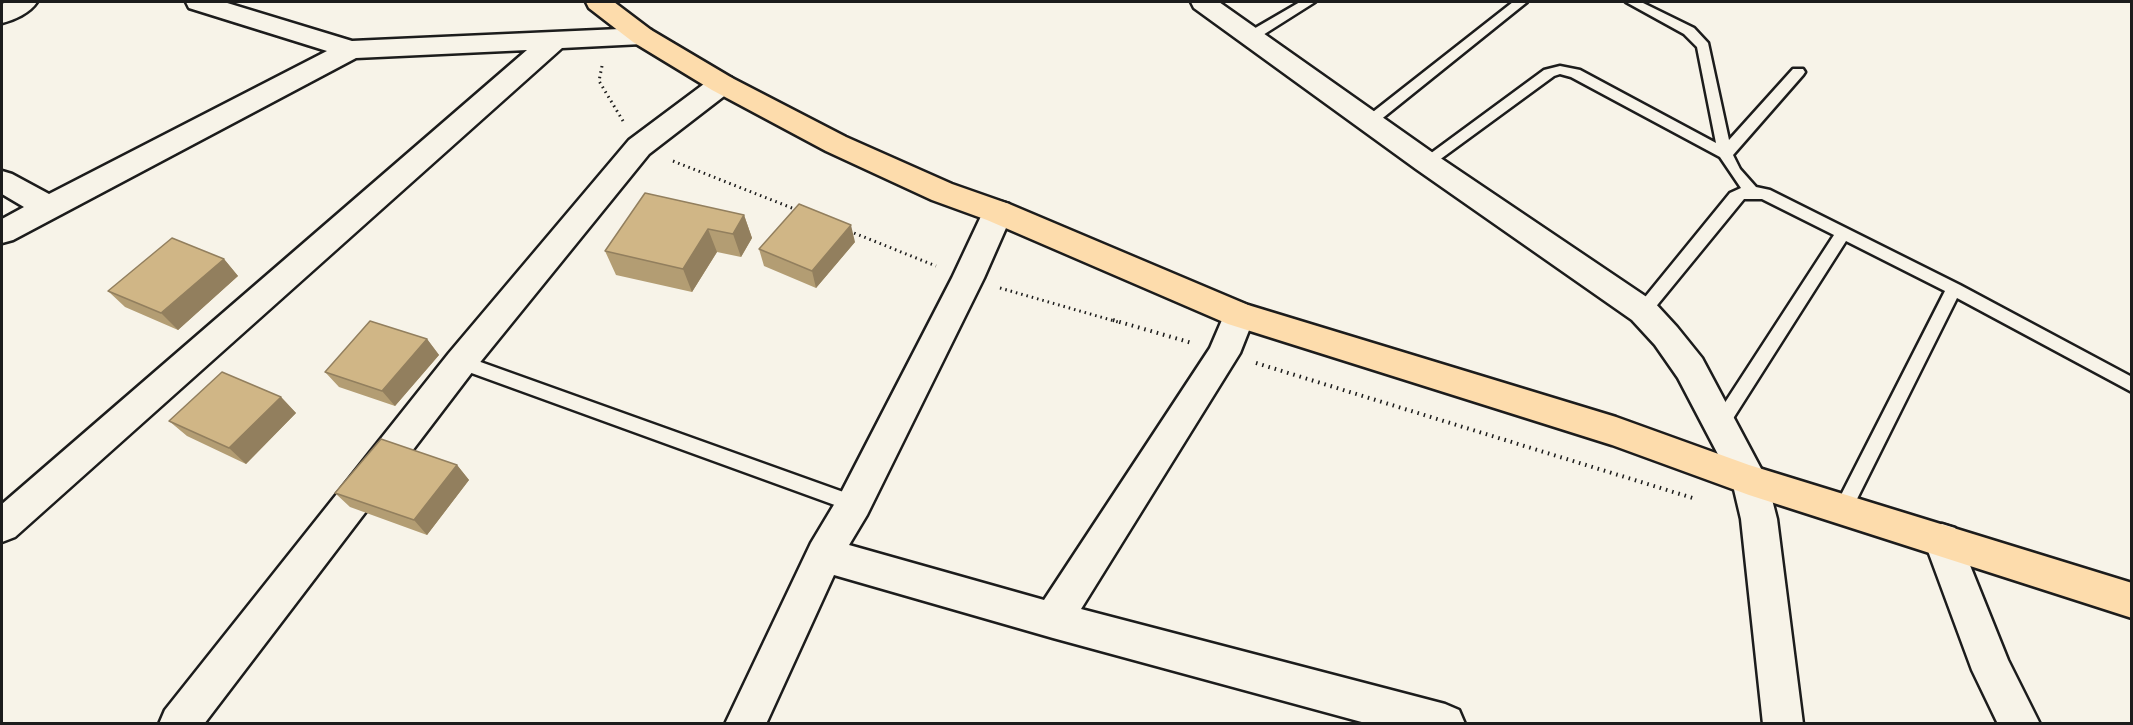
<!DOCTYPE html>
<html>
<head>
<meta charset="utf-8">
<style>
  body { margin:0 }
  #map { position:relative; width:2133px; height:725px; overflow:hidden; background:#f7f3e8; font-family:Mynerve,sans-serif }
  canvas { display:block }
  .frame { position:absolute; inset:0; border:3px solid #1c1c1c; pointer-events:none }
</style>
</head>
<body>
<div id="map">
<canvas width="2133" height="725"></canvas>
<div class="frame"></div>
</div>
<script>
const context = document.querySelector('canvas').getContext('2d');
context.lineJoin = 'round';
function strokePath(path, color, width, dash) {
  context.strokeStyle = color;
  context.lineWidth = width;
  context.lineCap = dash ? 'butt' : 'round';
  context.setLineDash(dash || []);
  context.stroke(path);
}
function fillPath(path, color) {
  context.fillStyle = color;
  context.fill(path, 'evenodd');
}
const lane = new Path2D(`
  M 1300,2 L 1315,2 L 1255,40 L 1245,40 L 1243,37 L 1245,34 Z
  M 1513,2 L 1527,2 L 1374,125 L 1364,125 L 1362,122 L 1364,119 Z
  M 1626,2 L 1641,2 L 1694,28 L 1708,43 L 1729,140 L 1793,69 L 1803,69 L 1805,72 L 1803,75 L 1733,155 L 1740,169 L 1756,187 L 1770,190 L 1960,285 L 2132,377 L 2132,392 L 1957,298 L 1849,515 L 1843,517 L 1837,515 L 1834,509 L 1837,503 L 1945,291 L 1846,241 L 1727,428 L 1721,430 L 1715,428 L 1712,423 L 1715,418 L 1834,235 L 1762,199 L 1744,199 L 1649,315 L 1643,317 L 1637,315 L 1635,311 L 1637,307 L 1730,193 L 1741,188 L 1720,157 L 1571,77 L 1560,74 L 1554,76 L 1431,166 L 1426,167 L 1419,162 L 1544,70 L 1560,66 L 1580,70 L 1716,143 L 1697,47 L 1684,34 Z
  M 461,355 L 860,498 L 863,504 L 860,510 L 854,512 L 455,367 L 453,362 L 455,357 Z`);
const street = new Path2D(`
  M 6,2 L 37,2 C 30,13 14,20 2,23 L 2,4 Z
  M 186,2 L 224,2 L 352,41 L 642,28 L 651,30 L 655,36 L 651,42 L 642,44 L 562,48 L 15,537 L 2,542 L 2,504 L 527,50 L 356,58 L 13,240 L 2,243 L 2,219 L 24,207 L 2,194 L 2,171 L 12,174 L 49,194 L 327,51 L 189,8 Z
  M 1191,2 L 1219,2 L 1436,155 L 1654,302 L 1677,327 L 1702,358 L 1767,480 L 1777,519 L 1803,724 L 1763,724 L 1741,519 L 1732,481 L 1678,378 L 1655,345 L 1632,320 L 1416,169 L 1194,8 Z
  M 722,75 L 732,78 L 736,84 L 732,90 L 649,154 L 473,371 L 204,724 L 159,724 L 165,710 L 449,353 L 629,140 L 712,78 Z
  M 998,201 L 1009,204 L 1013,212 L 984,278 L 867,515 L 849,545 L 1044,600 L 1210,348 L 1228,306 L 1239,302 L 1250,306 L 1255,315 L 1240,353 L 1081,609 L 1445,704 L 1459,710 L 1465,724 L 1369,724 L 1053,638 L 834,575 L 766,724 L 725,724 L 811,543 L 841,493 L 952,278 L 983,212 L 987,204 Z
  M 1942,524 L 1955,528 L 2008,660 L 2040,724 L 1998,724 L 1972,670 L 1924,540 L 1929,528 Z`);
const primary = new Path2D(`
  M 586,2 L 614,2 L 651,30 L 732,78 L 846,137 L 952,184 L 1009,204 L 1248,305 L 1616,417 L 1749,465 L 2132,583 L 2132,618 L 1749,495 L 1612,445 L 1228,324 L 987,220 L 932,200 L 826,151 L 712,90 L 633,42 L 589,8 Z`);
strokePath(lane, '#1c1c1c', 5);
strokePath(street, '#1c1c1c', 5);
strokePath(primary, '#1c1c1c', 5);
strokePath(new Path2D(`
  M 602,66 L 599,81 L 623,121
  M 673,161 L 797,210
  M 849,231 L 936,266
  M 1000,288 L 1118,322`), '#1c1c1c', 3, [1.5, 4]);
strokePath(new Path2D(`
  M 1113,320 L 1192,343
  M 1256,363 L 1696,499`), '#1c1c1c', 4, [1.5, 5]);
fillPath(lane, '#f7f3e8');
fillPath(street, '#f7f3e8');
fillPath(primary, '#fddcac');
fillPath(new Path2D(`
  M 744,215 L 752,238 L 741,257 L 717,252 L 692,292 L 616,275 L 605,251 Z
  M 855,242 L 816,288 L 764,266 L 759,249 Z
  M 224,259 L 238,276 L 178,330 L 125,307 L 108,291 Z
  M 427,339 L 439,355 L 395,406 L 339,387 L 325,372 Z
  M 281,397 L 296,413 L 246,464 L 187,436 L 169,421 Z
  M 457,465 L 469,480 L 427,535 L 350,507 L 335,493 Z`), '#b39d73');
fillPath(new Path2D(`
  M 744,215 L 752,238 L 741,257 L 733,234 Z
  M 851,225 L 855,242 L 816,288 L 812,271 Z
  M 708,229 L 717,252 L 692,292 L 683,269 Z
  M 224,259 L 238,276 L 178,330 L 161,313 Z
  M 427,339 L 439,355 L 395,406 L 382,391 Z
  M 281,397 L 296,413 L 246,464 L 229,448 Z
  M 457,465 L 469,480 L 427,535 L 414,520 Z`), '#927f5e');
const building = new Path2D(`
  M 645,193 L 744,215 L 733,234 L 708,229 L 683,269 L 605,251 Z
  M 799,204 L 851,225 L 812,271 L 759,249 Z
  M 172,238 L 224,259 L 161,313 L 108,291 Z
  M 370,321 L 427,339 L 382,391 L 325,372 Z
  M 222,372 L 281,397 L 229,448 L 169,421 Z
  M 381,439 L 457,465 L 414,520 L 335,493 Z`);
fillPath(building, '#d0b686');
strokePath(building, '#927f5e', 1.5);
</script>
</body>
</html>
